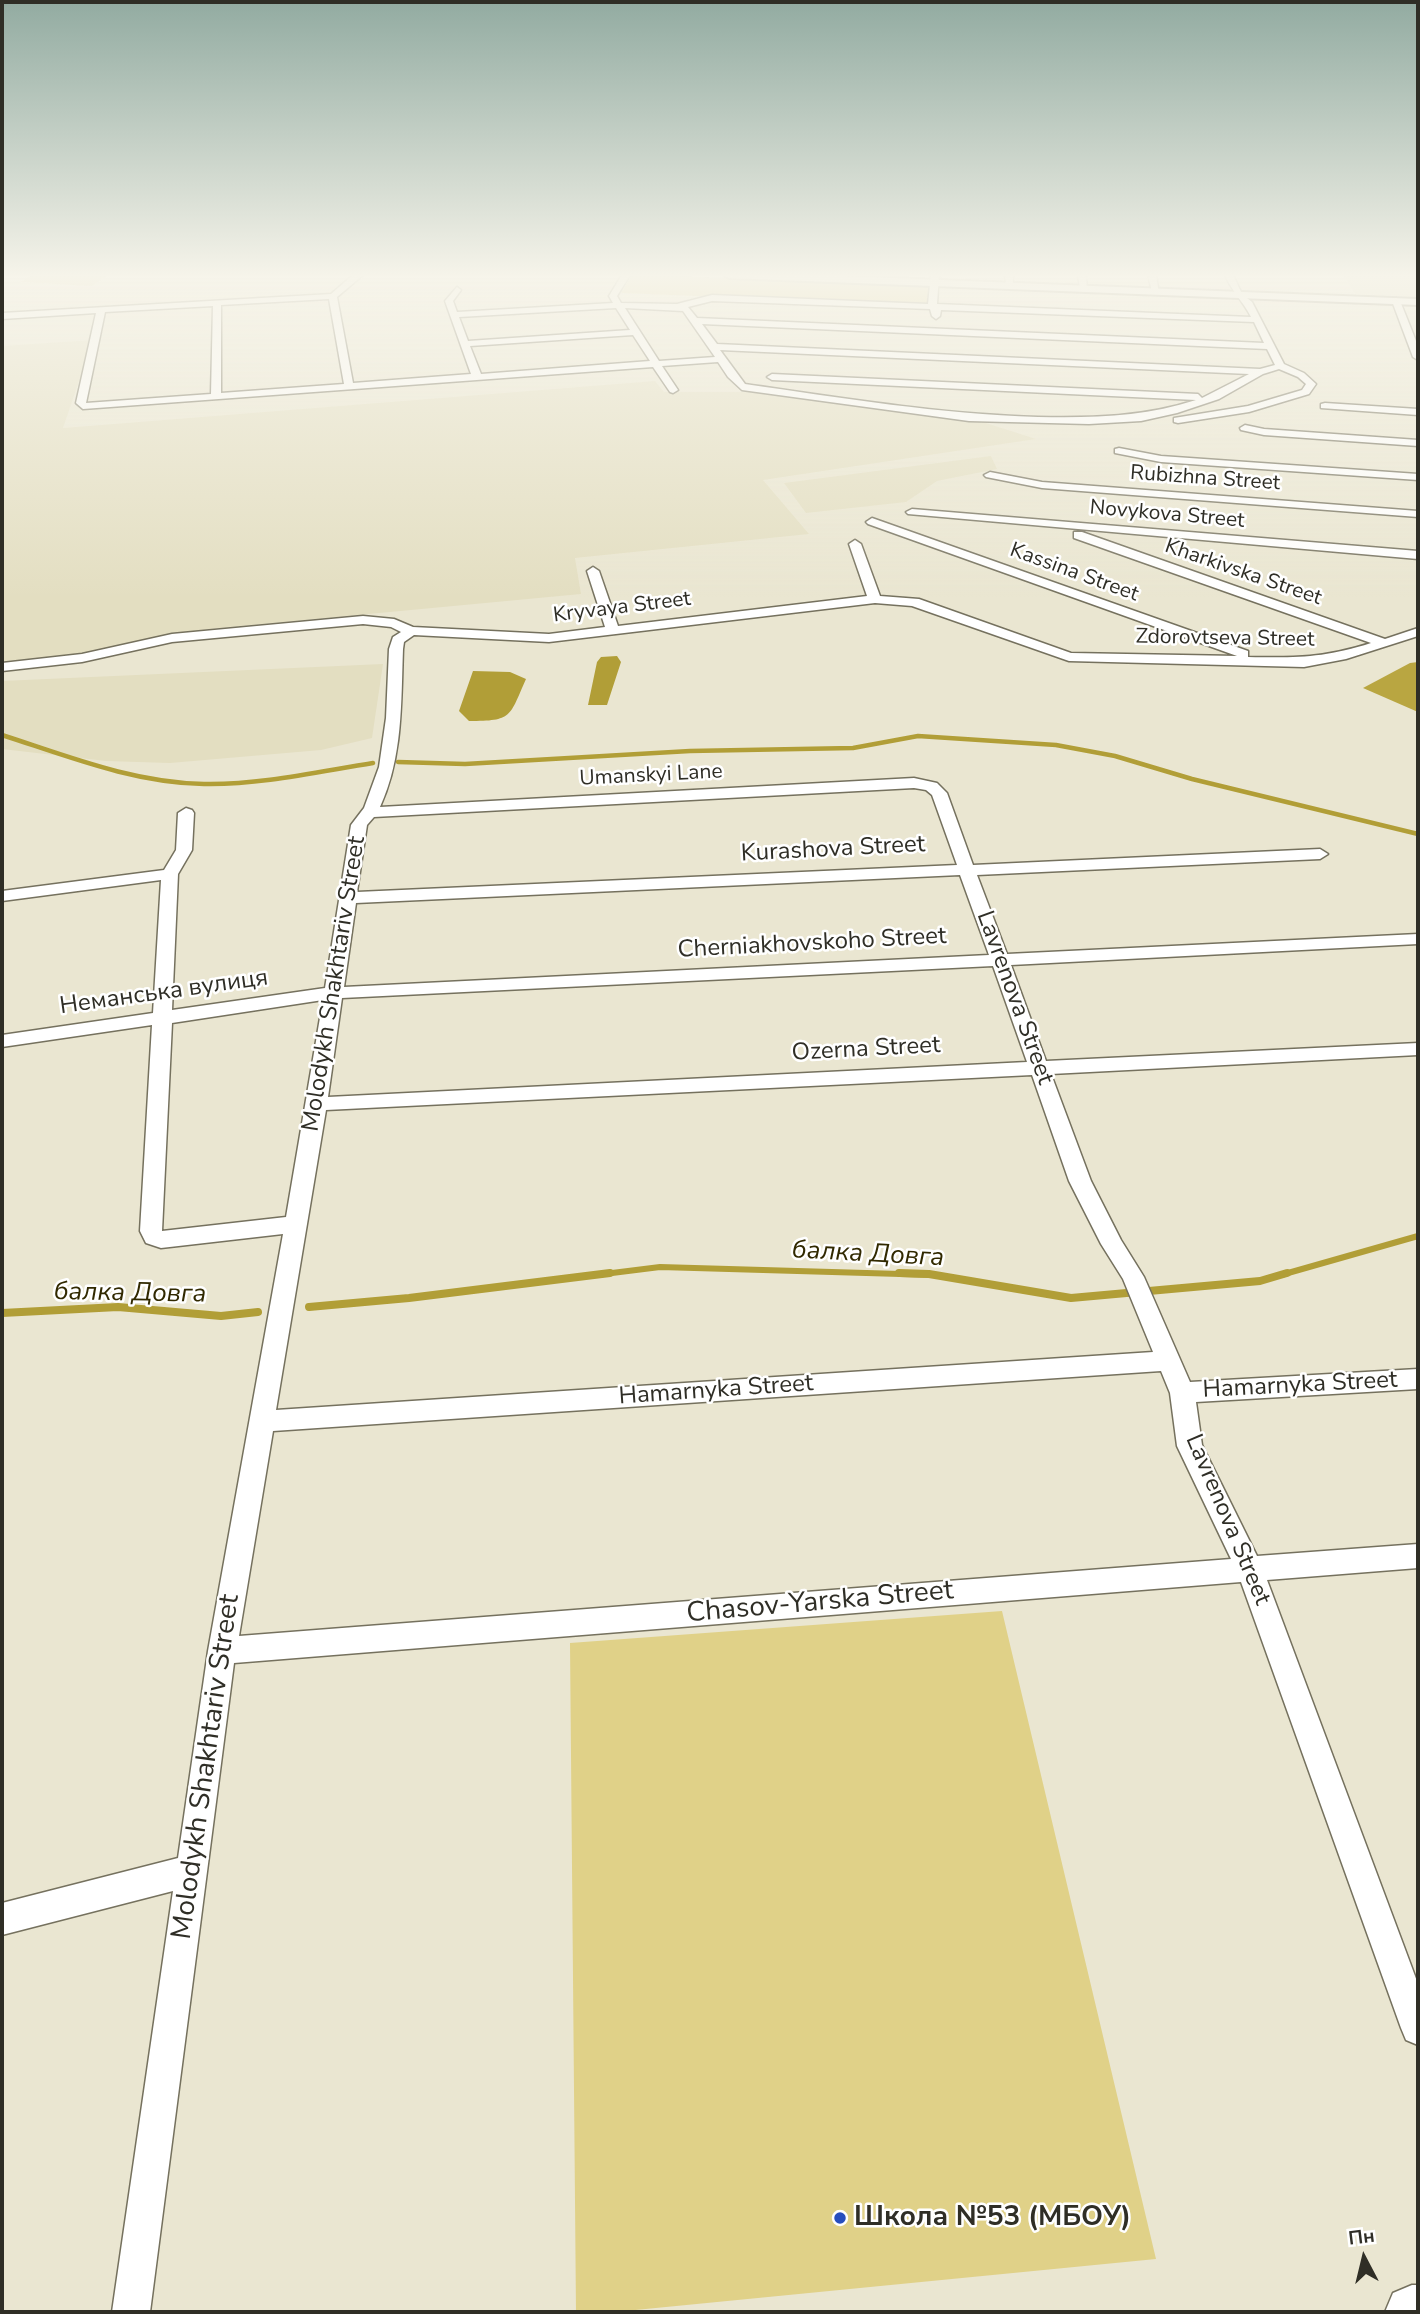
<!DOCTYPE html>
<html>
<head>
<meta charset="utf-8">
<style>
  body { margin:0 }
  #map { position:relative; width:1420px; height:2314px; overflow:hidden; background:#eae6d1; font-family:"Nunito Sans",sans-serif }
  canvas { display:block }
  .frame { position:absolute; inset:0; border:4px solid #2f2e26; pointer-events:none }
  .north { position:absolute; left:1329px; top:2223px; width:70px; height:70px; -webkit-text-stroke:5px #fff; paint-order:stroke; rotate:353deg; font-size:19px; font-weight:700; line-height:28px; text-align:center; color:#2f2e26 }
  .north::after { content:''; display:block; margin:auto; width:24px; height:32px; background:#2f2e26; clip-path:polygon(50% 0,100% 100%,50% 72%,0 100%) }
</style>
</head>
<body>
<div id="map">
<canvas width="1420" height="2314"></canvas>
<div class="frame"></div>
<div class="north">Пн</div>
</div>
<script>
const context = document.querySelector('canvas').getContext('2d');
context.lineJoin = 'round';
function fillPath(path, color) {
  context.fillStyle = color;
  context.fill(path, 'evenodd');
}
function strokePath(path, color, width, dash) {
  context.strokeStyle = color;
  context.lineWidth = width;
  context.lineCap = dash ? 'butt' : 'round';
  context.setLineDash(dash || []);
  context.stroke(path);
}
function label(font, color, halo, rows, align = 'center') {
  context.font = font + ' "Nunito Sans",sans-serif';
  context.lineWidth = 5;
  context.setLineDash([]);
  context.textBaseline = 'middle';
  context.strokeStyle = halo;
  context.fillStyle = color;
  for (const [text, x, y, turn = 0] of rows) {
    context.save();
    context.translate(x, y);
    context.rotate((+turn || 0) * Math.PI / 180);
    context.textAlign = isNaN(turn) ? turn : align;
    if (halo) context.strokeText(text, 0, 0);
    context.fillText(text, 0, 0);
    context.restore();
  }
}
fillPath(new Path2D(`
  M 1343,275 L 1418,275 L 1418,297 L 1355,294 Z
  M 93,340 L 63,428 L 655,381 L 664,392 L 765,392 L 986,423 L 1036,439 L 763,480 L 809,534 L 575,558 L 581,594 L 209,629 L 80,656 L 2,661 L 2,346 Z
  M 991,456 L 997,469 L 937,481 L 906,502 L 806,513 L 784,483 Z
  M 383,664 L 372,738 L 321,750 L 170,763 L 106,761 L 2,749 L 2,681 Z`), '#e3dec1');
fillPath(new Path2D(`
  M 33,275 L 108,275 L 92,286 L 20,282 Z
  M 632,275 L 650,275 L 929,286 L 927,305 L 621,293 Z
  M 1002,1611 L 1156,2259 L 615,2312 L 576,2312 L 570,1643 Z`), '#e0d188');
fillPath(new Path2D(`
  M 1418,662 L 1418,712 L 1363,688 L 1410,663 Z`), '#b9a641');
fillPath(new Path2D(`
  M 617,656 L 621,662 L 607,705 L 588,705 L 597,662 L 601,657 Z
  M 473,671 L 510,672 L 526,679 C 509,717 513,721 469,721 L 459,711 Z`), '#b19e37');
strokePath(new Path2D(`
  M 2,735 C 67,756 134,783 204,784 C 261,785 317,772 373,763
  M 398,762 L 465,764 L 690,751 L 853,748 L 918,736 L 1056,745 L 1115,756 L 1192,779 L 1418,834`), '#b19e37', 4.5);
strokePath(new Path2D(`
  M 596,1275 L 660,1267 L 935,1275
  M 1281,1275 L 1418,1236`), '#b19e37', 6);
strokePath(new Path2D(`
  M 899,1273 L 929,1274 L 1071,1298 L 1260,1281 L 1287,1273
  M 309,1307 L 409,1298 L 610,1273
  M 2,1313 L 118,1307 L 221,1316 L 258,1312`), '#b19e37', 8);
const minor = new Path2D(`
  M 353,275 L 363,275 L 337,297 L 353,383 L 471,374 L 445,301 L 457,287 L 461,290 L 453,301 L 457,312 L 613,303 L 609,296 L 622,275 L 630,275 L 617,296 L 621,303 L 677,304 L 712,295 L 928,304 L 931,275 L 939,275 L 937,304 L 1251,317 C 1243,301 1232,292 1225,275 L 1233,275 L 1242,294 L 1252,302 L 1284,364 L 1304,373 L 1316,384 L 1309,394 L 1249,412 L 1178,423 L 1174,422 L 1174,418 L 1248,406 L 1302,390 L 1306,384 L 1298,377 L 1279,369 L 1263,374 L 1219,399 L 1177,413 L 1141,421 L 1089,424 L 969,421 L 742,390 L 728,377 L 718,362 L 662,366 L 678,390 L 673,393 L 670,392 L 653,367 L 83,409 L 76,403 L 96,313 L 2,319 L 2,313 L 331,294 ZM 329,299 L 344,384 L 221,393 L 221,305 ZM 712,301 L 930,309 L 932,316 L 936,319 L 940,316 L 941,310 L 1254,322 L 1264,343 L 697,318 L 688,307 ZM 213,306 L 211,394 L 86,403 L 105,312 ZM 616,308 L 630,330 L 468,341 L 459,317 ZM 625,308 L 683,311 L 715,357 L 659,361 ZM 702,324 L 1267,349 L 1275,365 L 1260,369 L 717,344 ZM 633,335 L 650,361 L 481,374 L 470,346 ZM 720,350 L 1249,374 L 1202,398 L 1198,394 L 772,374 L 767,377 L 772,380 L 1196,400 C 1144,417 1093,418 1038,417 C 939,414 843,398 745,384 Z
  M 1005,275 L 1013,275 L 1013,288 L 1006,286 Z
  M 1078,275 L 1086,275 L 1087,291 L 1080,289 Z
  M 1148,275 L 1156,275 L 1159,294 L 1152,292 Z
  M 1396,298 L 1400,301 L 1418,346 L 1418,360 L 1413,357 L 1392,301 Z
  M 1325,403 L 1418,409 L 1418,415 L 1321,408 L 1321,404 Z
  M 1245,425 L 1264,429 L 1418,440 L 1418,446 L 1264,435 L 1241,430 L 1240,428 Z
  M 1119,448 L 1161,456 L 1418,474 L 1418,480 L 1161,462 L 1115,453 L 1115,449 Z
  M 990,472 L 1042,482 L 1418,511 L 1418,517 L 1042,488 L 986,477 L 984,475 Z
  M 912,509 L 1418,551 L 1418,559 L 908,514 L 906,512 Z
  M 872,518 L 1248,651 L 1248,657 C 1296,658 1324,658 1371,643 L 1074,538 L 1074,532 L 1082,532 L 1385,639 L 1418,628 L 1418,636 L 1346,659 L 1304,667 L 1069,661 L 912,606 L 875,603 L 549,642 L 414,635 L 404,642 L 403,649 C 401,703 403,757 380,807 L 914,778 L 937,783 L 947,793 L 973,865 L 1320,849 L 1328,854 L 1320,859 L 977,875 L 1007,954 L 1418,934 L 1418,944 L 1011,965 L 1046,1061 L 1418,1043 L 1418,1055 L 1051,1074 L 1091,1181 L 1121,1240 L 1144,1277 L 1190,1382 L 1418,1369 L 1418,1389 L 1196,1402 L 1202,1445 L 1257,1556 L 1418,1544 L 1418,1568 L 1267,1580 L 1418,1984 L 1418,2045 L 1406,2040 L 1401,2028 L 1241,1582 L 234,1663 L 150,2312 L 112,2312 L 173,1891 L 2,1935 L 2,1903 L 178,1858 L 208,1651 L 283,1234 L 161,1248 L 146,1243 L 140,1231 L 152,1025 L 2,1047 L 2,1035 L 153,1013 L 161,880 L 2,901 L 2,891 L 164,870 L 176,850 L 178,813 L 186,808 L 192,810 L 194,813 L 192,850 L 178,874 L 172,1010 L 325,988 L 351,825 L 364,808 L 379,767 L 386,718 L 389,649 L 393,637 L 401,632 L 391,627 L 363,624 L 172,642 L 82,662 L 2,671 L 2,663 L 82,654 L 172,634 L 363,616 L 394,619 L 413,627 L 549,634 L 605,627 L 587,571 L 593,567 L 599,571 L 618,626 L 867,596 L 849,544 L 855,540 L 861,544 L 880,596 L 919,599 L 1071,653 L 1237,656 L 868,524 L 866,522 ZM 914,788 L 926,790 L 932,795 L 957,865 L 357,892 L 367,825 L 374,817 ZM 960,875 L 989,955 L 344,987 L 356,903 ZM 993,966 L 1027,1062 L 328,1097 L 342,998 ZM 323,1000 L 286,1217 L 162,1231 L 172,1023 ZM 1032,1075 L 1069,1181 L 1101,1244 L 1123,1279 L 1153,1352 L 276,1410 L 326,1110 ZM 1161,1371 L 1170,1393 L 1177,1446 L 1231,1559 L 239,1636 L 273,1431 Z`);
const tertiary = new Path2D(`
  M 724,275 L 817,275 L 1418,299 L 1418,305 L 729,278 Z`);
const secondary = new Path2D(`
  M 1412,2285 L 1418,2285 L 1418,2312 L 1385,2312 L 1393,2293 Z`);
strokePath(minor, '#75715e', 3);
strokePath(tertiary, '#75715e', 4);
strokePath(secondary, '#75715e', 3);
fillPath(minor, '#fff');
fillPath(tertiary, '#fff');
fillPath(secondary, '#fff');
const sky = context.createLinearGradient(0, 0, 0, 599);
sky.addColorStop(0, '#92aba1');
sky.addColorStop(0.46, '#f6f4ea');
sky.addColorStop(1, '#f6f4ea00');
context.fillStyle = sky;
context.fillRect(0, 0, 1420, 599);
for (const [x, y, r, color] of [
  [840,2218,7,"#274ebd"]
]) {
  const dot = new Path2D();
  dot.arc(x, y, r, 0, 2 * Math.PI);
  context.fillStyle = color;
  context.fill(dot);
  strokePath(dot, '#fff', 2.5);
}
label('21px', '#2f2e26', '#fff', [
  ["Rubizhna Street",1205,479,4],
  ["Novykova Street",1167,515,5],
  ["Kassina Street",1074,573,20],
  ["Kharkivska Street",1243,573,19],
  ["Kryvaya Street",622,608,-7],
  ["Zdorovtseva Street",1225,639,1],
  ["Umanskyi Lane",651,776,-3]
]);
label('24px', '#2f2e26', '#fff', [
  ["Kurashova Street",833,850,-3],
  ["Cherniakhovskoho Street",812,944,-3],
  ["Molodykh Shakhtariv Street",335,984,-81],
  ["Неманська вулиця",164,993,-8],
  ["Lavrenova Street",1014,998,70],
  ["Ozerna Street",866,1050,-3],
  ["Hamarnyka Street",1300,1386,-3],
  ["Hamarnyka Street",716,1391,-4],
  ["Lavrenova Street",1227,1520,67]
]);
label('italic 26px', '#312900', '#fff', [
  ["балка Довга",868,1255,3],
  ["балка Довга",130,1294,1]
]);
label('28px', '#2f2e26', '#fff', [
  ["Chasov-Yarska Street",820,1603,-5],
  ["Molodykh Shakhtariv Street",207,1767,-82]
]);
label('bold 28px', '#2f2e26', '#fff', [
  ["Школа №53 (МБОУ)",854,2218]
], 'left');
</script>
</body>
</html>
